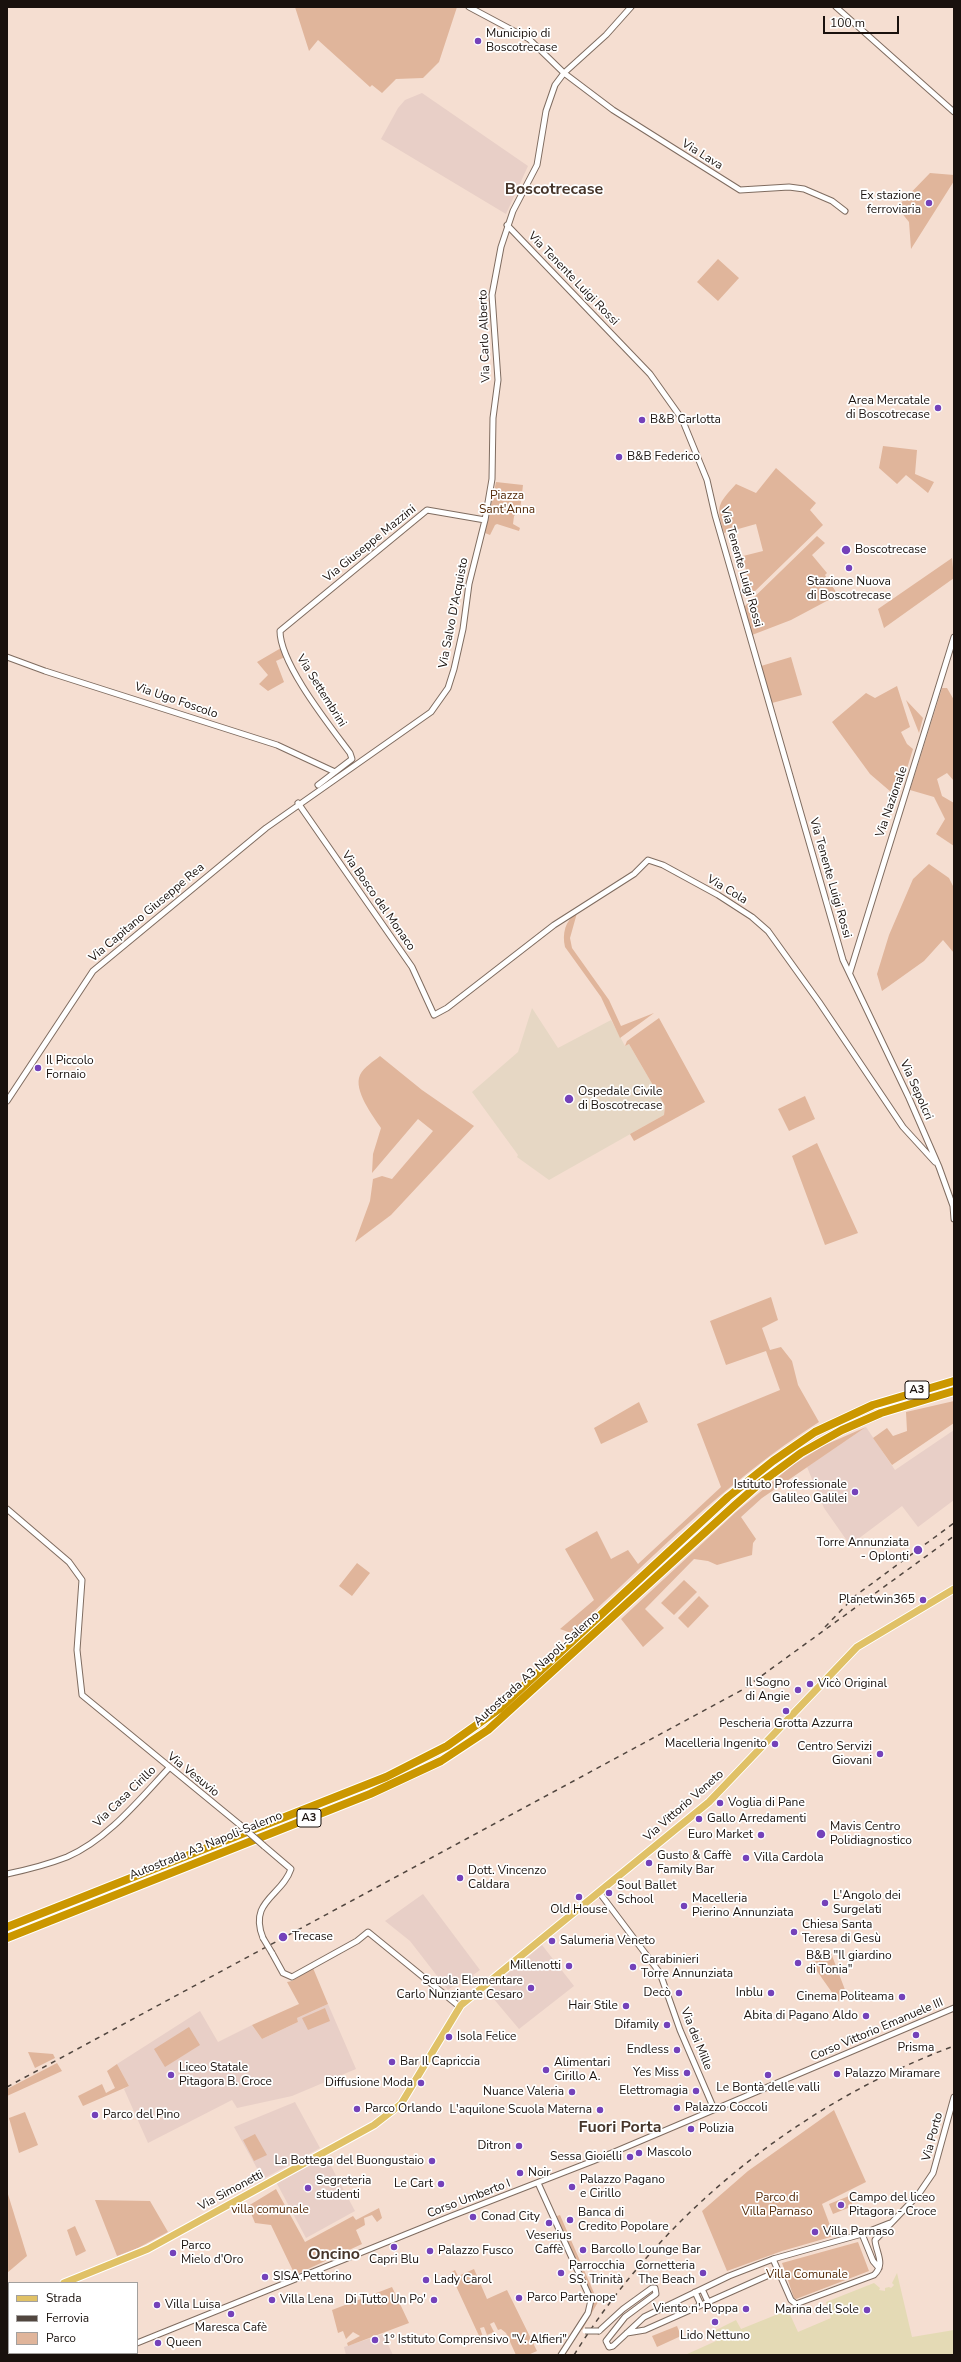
<!DOCTYPE html>
<html>
<head>
<meta charset="utf-8">
<style>
  body { margin:0 }
  #map { position:relative; width:961px; height:2362px; overflow:hidden; background:#f5ded1; font-family:"Nunito Sans",sans-serif }
  canvas { display:block }
  .frame { position:absolute; inset:0; border:8px solid #19110d; pointer-events:none }
  .legend { position:absolute; left:8px; top:2282px; width:130px; height:72px; box-sizing:border-box; background:#fff; border:1px solid #a3a09e; margin:0; padding:5px 7px; list-style:none; font-size:12px; color:#19110d }
  .legend li { display:flex; align-items:center; gap:8px; height:20px }
  .legend b { width:20px; border:1px solid #a3a09e }
  .scale { position:absolute; left:823px; top:16px; width:76px; height:18px; box-sizing:border-box; border:2px solid #19110d; border-top:0; padding-left:5px; font-size:12px; line-height:14px; white-space:nowrap; color:#19110d; -webkit-text-stroke:3px #fff; paint-order:stroke }
</style>
</head>
<body>
<div id="map">
<canvas width="961" height="2362"></canvas>
<div class="frame"></div>
<ul class="legend">
<li><b style="height:5px;background:#e0c166"></b>Strada</li>
<li><b style="height:5px;background:#51463f"></b>Ferrovia</li>
<li><b style="height:11px;background:#e0b59b"></b>Parco</li>
</ul>
<div class="scale">100 m</div>
</div>
<script>
const context = document.querySelector('canvas').getContext('2d');
context.lineJoin = 'round';
function fillPath(path, color) {
  context.fillStyle = color;
  context.fill(path, 'evenodd');
}
function strokePath(path, color, width, dash) {
  context.strokeStyle = color;
  context.lineWidth = width;
  context.lineCap = dash ? 'butt' : 'round';
  context.setLineDash(dash || []);
  context.stroke(path);
}
function label(font, color, halo, rows, align = 'center') {
  context.font = font + ' "Nunito Sans",sans-serif';
  context.lineWidth = 3.5;
  context.setLineDash([]);
  context.textBaseline = 'middle';
  context.strokeStyle = halo;
  context.fillStyle = color;
  for (const [text, x, y, turn = 0] of rows) {
    context.save();
    context.translate(x, y);
    context.rotate((+turn || 0) * Math.PI / 180);
    context.textAlign = isNaN(turn) ? turn : align;
    if (halo) context.strokeText(text, 0, 0);
    context.fillText(text, 0, 0);
    context.restore();
  }
}
fillPath(new Path2D(`
  M 422,93 L 528,166 L 506,214 L 381,139 L 398,108 L 405,100 Z
  M 866,1427 L 895,1470 L 954,1430 L 954,1500 L 918,1527 L 902,1506 L 850,1545 L 824,1508 L 807,1467 Z
  M 423,1894 L 480,1970 L 473,1975 L 477,1980 L 470,1985 L 464,1978 L 448,1990 L 410,1941 L 385,1921 Z
  M 542,1945 L 574,1986 L 519,2029 L 487,1991 Z
  M 328,2004 L 356,2069 L 292,2096 L 237,2108 L 232,2100 L 148,2143 L 124,2089 L 129,2086 L 117,2064 L 200,2011 L 218,2042 L 252,2025 L 262,2039 L 298,2022 L 297,2018 Z
  M 295,2102 L 320,2148 L 263,2179 L 234,2127 Z
  M 324,2153 L 355,2211 L 306,2238 L 275,2180 Z
  M 383,2334 L 393,2355 L 346,2355 L 344,2347 Z`), '#e8cfc7');
fillPath(new Path2D(`
  M 532,1008 L 558,1048 L 611,1020 L 625,1046 L 629,1044 L 665,1106 L 664,1115 L 549,1180 L 517,1157 L 518,1155 L 472,1092 L 518,1052 Z`), '#e6d7c4');
fillPath(new Path2D(`
  M 295,7 L 457,7 L 439,62 L 423,78 L 396,79 L 382,93 L 372,85 L 370,87 L 318,40 L 309,51 Z
  M 930,173 L 954,175 L 954,181 L 911,249 L 909,222 L 897,207 Z
  M 718,259 L 739,278 L 718,301 L 697,282 Z
  M 883,446 L 917,450 L 915,474 L 934,482 L 928,493 L 906,475 L 897,484 L 879,468 Z
  M 776,468 L 816,503 L 810,510 L 823,525 L 751,595 L 743,556 L 763,551 L 756,524 L 724,533 C 716,506 717,505 736,484 L 756,493 Z
  M 496,482 L 523,485 L 520,511 L 514,516 L 513,524 L 520,528 L 519,531 L 497,524 L 495,525 L 490,535 L 485,533 Z
  M 817,536 L 825,543 L 812,555 L 827,573 L 825,575 L 838,595 L 791,620 L 752,635 L 744,607 Z
  M 952,558 L 954,578 L 884,628 L 878,609 Z
  M 281,648 L 285,657 L 276,661 L 284,682 L 268,691 L 259,684 L 268,675 L 257,662 Z
  M 791,657 L 802,695 L 772,703 L 761,666 Z
  M 897,686 L 910,727 L 901,732 L 907,744 L 913,749 L 898,798 L 870,774 L 832,722 L 866,693 L 875,698 Z
  M 942,688 L 947,688 L 954,700 L 954,781 L 947,773 L 937,779 L 942,796 L 954,803 L 954,846 L 936,834 L 945,819 L 934,797 L 910,790 Z
  M 906,700 L 923,718 L 919,733 Z
  M 929,864 L 949,878 L 954,888 L 954,953 L 943,940 L 924,961 L 882,991 L 877,974 L 889,935 L 913,879 Z
  M 577,913 L 570,938 L 572,948 L 609,1000 L 621,1026 L 654,1013 L 620,1038 L 601,997 L 565,947 C 562,934 565,920 577,913 Z
  M 659,1018 L 705,1102 L 634,1141 L 630,1134 L 664,1115 L 665,1106 L 629,1044 L 625,1046 L 627,1041 Z
  M 380,1056 L 422,1090 L 474,1126 L 391,1215 L 355,1242 L 370,1201 L 373,1179 L 382,1176 L 392,1179 L 433,1131 L 418,1119 L 372,1173 L 373,1154 L 381,1128 C 373,1116 353,1090 360,1075 C 364,1067 374,1061 380,1056 Z
  M 805,1096 L 815,1119 L 789,1131 L 778,1109 Z
  M 817,1143 L 858,1233 L 825,1245 L 792,1156 Z
  M 771,1297 L 778,1320 L 762,1328 L 770,1350 L 781,1347 L 792,1361 L 798,1385 L 819,1422 C 727,1480 650,1560 571,1633 L 560,1629 L 594,1600 L 565,1549 L 597,1531 L 611,1559 L 628,1550 L 638,1564 L 721,1487 L 697,1424 L 780,1390 L 766,1351 L 726,1365 L 710,1321 Z
  M 954,1401 L 954,1423 L 892,1465 L 873,1438 L 887,1428 L 893,1436 L 907,1431 L 906,1412 Z
  M 639,1402 L 648,1422 L 601,1444 L 594,1428 Z
  M 866,1427 L 762,1498 L 741,1517 L 756,1539 L 753,1543 L 752,1555 L 717,1565 L 708,1561 L 694,1559 L 645,1609 L 664,1628 L 643,1647 L 621,1619 L 736,1512 L 794,1464 L 825,1445 Z
  M 357,1563 L 370,1573 L 352,1596 L 339,1586 Z
  M 684,1580 L 697,1592 L 674,1615 L 661,1603 Z
  M 699,1596 L 709,1606 L 688,1628 L 678,1618 Z
  M 828,1952 L 831,1953 L 847,1995 L 838,2001 L 812,1964 Z
  M 313,1968 L 328,2004 L 297,2018 L 298,2022 L 262,2039 L 252,2025 L 299,2004 L 287,1982 L 292,1981 Z
  M 325,2008 L 330,2021 L 308,2030 L 302,2018 Z
  M 189,2027 L 200,2045 L 165,2067 L 154,2049 Z
  M 28,2052 L 53,2054 L 55,2058 L 35,2068 Z
  M 57,2063 L 62,2071 L 7,2096 L 7,2089 Z
  M 117,2064 L 129,2086 L 83,2106 L 78,2096 L 102,2084 L 106,2093 L 115,2088 L 107,2071 Z
  M 834,2110 L 866,2182 L 822,2204 L 834,2236 L 782,2251 L 727,2271 L 702,2211 L 748,2171 Z
  M 25,2112 L 38,2145 L 19,2153 L 9,2118 Z
  M 255,2134 L 267,2155 L 254,2161 L 243,2140 Z
  M 276,2189 L 305,2242 L 353,2216 L 356,2220 L 379,2208 L 382,2218 L 377,2222 L 372,2215 L 364,2218 L 365,2225 L 356,2230 L 362,2244 L 295,2275 L 271,2225 L 255,2223 L 248,2206 Z
  M 7,2191 L 27,2256 L 7,2273 Z
  M 849,2196 L 853,2206 L 833,2214 L 829,2204 Z
  M 95,2200 L 150,2201 L 168,2232 L 138,2248 L 117,2256 Z
  M 560,2215 L 598,2302 L 582,2330 L 577,2328 L 591,2305 L 554,2217 Z
  M 75,2226 L 86,2251 L 76,2256 L 67,2230 Z
  M 858,2242 L 869,2271 L 796,2299 L 794,2298 L 782,2263 Z
  M 474,2269 L 487,2299 L 507,2290 L 537,2351 L 528,2355 L 516,2355 L 506,2333 L 501,2329 L 498,2330 L 494,2322 L 490,2324 L 494,2332 L 487,2335 L 484,2327 L 480,2328 L 483,2337 L 480,2338 L 450,2273 L 455,2270 L 458,2276 Z
  M 392,2287 L 409,2323 L 348,2346 L 347,2343 L 360,2336 L 353,2332 L 346,2339 L 343,2331 L 338,2333 L 332,2310 Z
  M 677,2326 L 681,2336 L 657,2347 L 652,2336 Z`), '#e0b59b');
fillPath(new Path2D(`
  M 897,2273 L 912,2337 L 954,2330 L 954,2355 L 685,2355 L 716,2341 L 712,2332 L 736,2320 L 741,2329 L 788,2310 L 798,2332 L 831,2318 L 826,2302 L 874,2283 L 880,2288 L 879,2290 L 885,2291 L 885,2288 L 889,2287 L 891,2288 L 894,2285 L 892,2283 Z`), '#e4dab5');
const minor = new Path2D(`
  M 469,7 L 529,39 L 564,73 L 613,110 L 740,190 L 789,187 L 804,189 L 832,201 L 845,211
  M 836,7 L 954,112
  M 507,225 L 650,374 L 682,419 L 707,480 L 715,515 L 843,960 L 909,1098 L 939,1167 L 953,1206 L 954,1219
  M 7,657 L 45,671 L 277,745 L 335,772
  M 318,785 L 352,759 L 350,753 C 330,726 280,664 280,631 L 427,510 L 485,520
  M 298,803 L 412,967 L 434,1015 L 447,1008 L 554,925 L 634,874 L 648,860 L 663,865 L 718,895 L 752,917 L 768,931 L 819,1002 L 903,1127 L 935,1162
  M 850,972 L 954,637
  M 7,1101 L 93,971 L 266,828 L 431,712 L 448,688 L 454,669 L 463,629 L 469,584 L 485,520 L 492,479 L 493,418 L 498,380 L 492,295 L 501,247 L 513,211 L 537,165 L 546,111 L 555,85 L 564,73 L 606,35 L 631,7
  M 7,1509 L 69,1562 L 82,1580 L 77,1650 L 82,1695 L 239,1824
  M 7,1874 C 26,1870 49,1864 67,1857 C 107,1840 139,1800 169,1768
  M 599,1892 L 660,1973 L 680,2030 L 714,2109
  M 263,1938 C 248,1901 282,1896 291,1869 L 264,1846
  M 272,1953 L 283,1973 L 292,1977 L 357,1941 L 368,1932 L 460,2007
  M 538,2183 L 591,2300 L 588,2313 L 561,2355
  M 862,2234 L 873,2261 L 879,2268
  M 773,2259 L 791,2300 L 796,2304 L 874,2275 C 886,2264 876,2253 875,2240 L 918,2195 L 933,2173 L 954,2097
  M 702,2289 L 708,2302
  M 695,2292 L 701,2305
  M 599,2331 L 623,2309 L 652,2288 L 655,2288 L 656,2294 L 625,2317 L 606,2341 L 609,2347 L 613,2346 L 644,2317 L 729,2276 L 773,2259 L 862,2234 L 890,2223
  M 627,2333 L 645,2330 L 778,2271
  M 137,2343 L 449,2217 L 593,2161 L 954,2008
  M 109,2355 L 114,2353`);
const major = new Path2D(`
  M 64,2283 L 148,2249 L 374,2125 L 401,2104 L 461,2005 L 709,1802 L 857,1647 L 954,1589
  M 83,2353 L 84,2355`);
const highway = new Path2D(`
  M 7,1927 L 386,1777 L 447,1746 L 499,1709 L 728,1497 L 773,1461 L 815,1432 L 873,1405 L 954,1381
  M 7,1938 L 370,1794 L 441,1761 L 488,1730 L 734,1506 L 759,1484 L 801,1453 L 842,1430 L 881,1413 L 954,1391`);
strokePath(minor, '#7f6c60', 7);
strokePath(major, '#fff', 9);
strokePath(highway, '#fff', 10);
strokePath(minor, '#fff', 5);
strokePath(major, '#e0c166', 7);
strokePath(highway, '#cb9700', 8);
strokePath(new Path2D(`
  M 825,1627 L 855,1596 L 954,1523
  M 7,2087 L 742,1690 L 954,1536
  M 574,2355 C 662,2214 798,2104 954,2046`), '#51463f', 1.5, [5, 5]);
const minorBridge = new Path2D(`
  M 239,1824 L 264,1846
  M 263,1938 L 272,1953
  M 585,2331 L 599,2331`);
strokePath(minorBridge, '#7f6c60', 7, []);
strokePath(minorBridge, '#fff', 5);
for (const [x, y, r, color] of [
  [478,41,4,"#7442ba"],
  [929,203,4,"#7442ba"],
  [938,408,4,"#7442ba"],
  [642,420,4,"#7442ba"],
  [619,457,4,"#7442ba"],
  [846,550,5,"#7442ba"],
  [849,568,4,"#7442ba"],
  [38,1068,4,"#7442ba"],
  [569,1099,5,"#7442ba"],
  [855,1492,4,"#7442ba"],
  [918,1550,5,"#7442ba"],
  [923,1600,4,"#7442ba"],
  [810,1684,4,"#7442ba"],
  [798,1690,4,"#7442ba"],
  [786,1711,4,"#7442ba"],
  [775,1744,4,"#7442ba"],
  [880,1754,4,"#7442ba"],
  [720,1803,4,"#7442ba"],
  [699,1819,4,"#7442ba"],
  [821,1834,5,"#7442ba"],
  [761,1835,4,"#7442ba"],
  [746,1858,4,"#7442ba"],
  [649,1863,4,"#7442ba"],
  [460,1878,4,"#7442ba"],
  [609,1893,4,"#7442ba"],
  [579,1897,4,"#7442ba"],
  [825,1903,4,"#7442ba"],
  [684,1906,4,"#7442ba"],
  [794,1932,4,"#7442ba"],
  [283,1937,5,"#7442ba"],
  [552,1941,4,"#7442ba"],
  [798,1963,4,"#7442ba"],
  [569,1966,4,"#7442ba"],
  [633,1967,4,"#7442ba"],
  [531,1988,4,"#7442ba"],
  [679,1993,4,"#7442ba"],
  [771,1993,4,"#7442ba"],
  [902,1997,4,"#7442ba"],
  [626,2006,4,"#7442ba"],
  [866,2016,4,"#7442ba"],
  [667,2025,4,"#7442ba"],
  [916,2035,4,"#7442ba"],
  [449,2037,4,"#7442ba"],
  [677,2050,4,"#7442ba"],
  [392,2062,4,"#7442ba"],
  [546,2070,4,"#7442ba"],
  [687,2073,4,"#7442ba"],
  [837,2074,4,"#7442ba"],
  [171,2075,4,"#7442ba"],
  [768,2075,4,"#7442ba"],
  [421,2083,4,"#7442ba"],
  [696,2091,4,"#7442ba"],
  [572,2092,4,"#7442ba"],
  [677,2108,4,"#7442ba"],
  [357,2109,4,"#7442ba"],
  [600,2110,4,"#7442ba"],
  [95,2115,4,"#7442ba"],
  [691,2129,4,"#7442ba"],
  [519,2146,4,"#7442ba"],
  [639,2153,4,"#7442ba"],
  [630,2157,4,"#7442ba"],
  [432,2161,4,"#7442ba"],
  [520,2173,4,"#7442ba"],
  [441,2184,4,"#7442ba"],
  [572,2187,4,"#7442ba"],
  [308,2188,4,"#7442ba"],
  [841,2205,4,"#7442ba"],
  [473,2217,4,"#7442ba"],
  [570,2220,4,"#7442ba"],
  [549,2223,4,"#7442ba"],
  [815,2232,4,"#7442ba"],
  [394,2247,4,"#7442ba"],
  [583,2250,4,"#7442ba"],
  [430,2251,4,"#7442ba"],
  [173,2253,4,"#7442ba"],
  [561,2273,4,"#7442ba"],
  [703,2273,4,"#7442ba"],
  [265,2277,4,"#7442ba"],
  [426,2280,4,"#7442ba"],
  [519,2298,4,"#7442ba"],
  [272,2300,4,"#7442ba"],
  [434,2300,4,"#7442ba"],
  [157,2305,4,"#7442ba"],
  [746,2309,4,"#7442ba"],
  [867,2310,4,"#7442ba"],
  [231,2314,4,"#7442ba"],
  [715,2322,4,"#7442ba"],
  [375,2340,4,"#7442ba"],
  [158,2343,4,"#7442ba"]
]) {
  const dot = new Path2D();
  dot.arc(x, y, r, 0, 2 * Math.PI);
  context.fillStyle = color;
  context.fill(dot);
  strokePath(dot, '#fff', 1.5);
}
for (const [x, y, w] of [
  [917,1390,24],
  [309,1818,24]
]) {
  const box = new Path2D();
  box.roundRect(x - w / 2, y - 9, w, 18, 3);
  context.fillStyle = '#fff';
  context.fill(box);
  strokePath(box, '#19110d', 1);
}
label('bold 11px', '#19110d', null, [
  ["A3",917,1390],
  ["A3",309,1818]
]);
label('12px', '#19110d', '#fff', [
  ["Municipio di",486,34],
  ["Boscotrecase",486,48],
  ["Ex stazione",921,196,"right"],
  ["ferroviaria",921,210,"right"],
  ["Area Mercatale",930,401,"right"],
  ["di Boscotrecase",930,415,"right"],
  ["B&B Carlotta",650,420],
  ["B&B Federico",627,457],
  ["Boscotrecase",855,550],
  ["Stazione Nuova",849,582,"center"],
  ["di Boscotrecase",849,596,"center"],
  ["Il Piccolo",46,1061],
  ["Fornaio",46,1075],
  ["Ospedale Civile",578,1092],
  ["di Boscotrecase",578,1106],
  ["Istituto Professionale",847,1485,"right"],
  ["Galileo Galilei",847,1499,"right"],
  ["Torre Annunziata",909,1543,"right"],
  ["- Oplonti",909,1557,"right"],
  ["Planetwin365",915,1600,"right"],
  ["Il Sogno",790,1683,"right"],
  ["di Angie",790,1697,"right"],
  ["Vicò Original",818,1684],
  ["Pescheria Grotta Azzurra",786,1724,"center"],
  ["Macelleria Ingenito",767,1744,"right"],
  ["Centro Servizi",872,1747,"right"],
  ["Giovani",872,1761,"right"],
  ["Voglia di Pane",728,1803],
  ["Gallo Arredamenti",707,1819],
  ["Mavis Centro",830,1827],
  ["Polidiagnostico",830,1841],
  ["Euro Market",753,1835,"right"],
  ["Gusto & Caffè",657,1856],
  ["Family Bar",657,1870],
  ["Villa Cardola",754,1858],
  ["Dott. Vincenzo",468,1871],
  ["Caldara",468,1885],
  ["Soul Ballet",617,1886],
  ["School",617,1900],
  ["L'Angolo dei",833,1896],
  ["Surgelati",833,1910],
  ["Macelleria",692,1899],
  ["Pierino Annunziata",692,1913],
  ["Old House",579,1910,"center"],
  ["Chiesa Santa",802,1925],
  ["Teresa di Gesù",802,1939],
  ["Trecase",292,1937],
  ["Salumeria Veneto",560,1941],
  ["B&B \"Il giardino",806,1956],
  ["di Tonia\"",806,1970],
  ["Carabinieri",641,1960],
  ["Torre Annunziata",641,1974],
  ["Millenotti",561,1966,"right"],
  ["Scuola Elementare",523,1981,"right"],
  ["Carlo Nunziante Cesaro",523,1995,"right"],
  ["Decò",671,1993,"right"],
  ["Inblu",763,1993,"right"],
  ["Cinema Politeama",894,1997,"right"],
  ["Hair Stile",618,2006,"right"],
  ["Abita di Pagano Aldo",858,2016,"right"],
  ["Difamily",659,2025,"right"],
  ["Isola Felice",457,2037],
  ["Prisma",916,2048,"center"],
  ["Endless",669,2050,"right"],
  ["Bar Il Capriccia",400,2062],
  ["Alimentari",554,2063],
  ["Cirillo A.",554,2077],
  ["Liceo Statale",179,2068],
  ["Pitagora B. Croce",179,2082],
  ["Yes Miss",679,2073,"right"],
  ["Palazzo Miramare",845,2074],
  ["Diffusione Moda",413,2083,"right"],
  ["Le Bontà delle valli",768,2088,"center"],
  ["Elettromagia",688,2091,"right"],
  ["Nuance Valeria",564,2092,"right"],
  ["Palazzo Coccoli",685,2108],
  ["Parco Orlando",365,2109],
  ["L'aquilone Scuola Materna",592,2110,"right"],
  ["Parco del Pino",103,2115],
  ["Polizia",699,2129],
  ["Ditron",511,2146,"right"],
  ["Mascolo",647,2153],
  ["Sessa Gioielli",622,2157,"right"],
  ["La Bottega del Buongustaio",424,2161,"right"],
  ["Noir",528,2173],
  ["Palazzo Pagano",580,2180],
  ["e Cirillo",580,2194],
  ["Segreteria",316,2181],
  ["studenti",316,2195],
  ["Le Cart",433,2184,"right"],
  ["Campo del liceo",849,2198],
  ["Pitagora - Croce",849,2212],
  ["Banca di",578,2213],
  ["Credito Popolare",578,2227],
  ["Conad City",481,2217],
  ["Villa Parnaso",823,2232],
  ["Veserius",549,2236,"center"],
  ["Caffè",549,2250,"center"],
  ["Parco",181,2246],
  ["Mielo d'Oro",181,2260],
  ["Barcollo Lounge Bar",591,2250],
  ["Palazzo Fusco",438,2251],
  ["Capri Blu",394,2260,"center"],
  ["Parrocchia",569,2266],
  ["SS. Trinità",569,2280],
  ["Cornetteria",695,2266,"right"],
  ["The Beach",695,2280,"right"],
  ["SISA Pettorino",273,2277],
  ["Lady Carol",434,2280],
  ["Parco Partenope",527,2298],
  ["Villa Lena",280,2300],
  ["Di Tutto Un Po'",426,2300,"right"],
  ["Villa Luisa",165,2305],
  ["Viento n' Poppa",738,2309,"right"],
  ["Marina del Sole",859,2310,"right"],
  ["Maresca Cafè",231,2328,"center"],
  ["Lido Nettuno",715,2336,"center"],
  ["1° Istituto Comprensivo \"V. Alfieri\"",383,2340],
  ["Queen",166,2343]
], 'left');
label('12px', '#19110d', '#fff', [
  ["Via Lava",702,155,32],
  ["Via Tenente Luigi Rossi",573,279,46],
  ["Via Carlo Alberto",485,336,-92],
  ["Via Giuseppe Mazzini",370,544,-39],
  ["Via Tenente Luigi Rossi",741,567,74],
  ["Via Salvo D'Acquisto",454,613,-79],
  ["Via Settembrini",321,691,58],
  ["Via Ugo Foscolo",176,701,19],
  ["Via Nazionale",892,802,-71],
  ["Via Tenente Luigi Rossi",830,878,74],
  ["Via Cola",727,890,31],
  ["Via Bosco del Monaco",378,901,55],
  ["Via Capitano Giuseppe Rea",147,913,-40],
  ["Via Sepolcri",916,1090,66],
  ["Autostrada A3 Napoli-Salerno",537,1669,-42],
  ["Via Vesuvio",193,1775,39],
  ["Via Casa Cirillo",125,1797,-44],
  ["Via Vittorio Veneto",684,1806,-41],
  ["Autostrada A3 Napoli-Salerno",206,1846,-22],
  ["Corso Vittorio Emanuele III",877,2030,-23],
  ["Via dei Mille",696,2039,68],
  ["Via Porto",933,2137,-75],
  ["Via Simonetti",231,2191,-28],
  ["Corso Umberto I",469,2199,-21]
]);
label('12px', '#552a08', '#fff', [
  ["Piazza",507,496],
  ["Sant'Anna",507,510],
  ["Parco di",777,2198],
  ["Villa Parnaso",777,2212],
  ["villa comunale",270,2210],
  ["Villa Comunale",807,2275]
]);
label('bold 16px', '#46352a', '#fff', [
  ["Boscotrecase",554,190],
  ["Fuori Porta",620,2128],
  ["Oncino",334,2255]
]);
</script>
</body>
</html>
